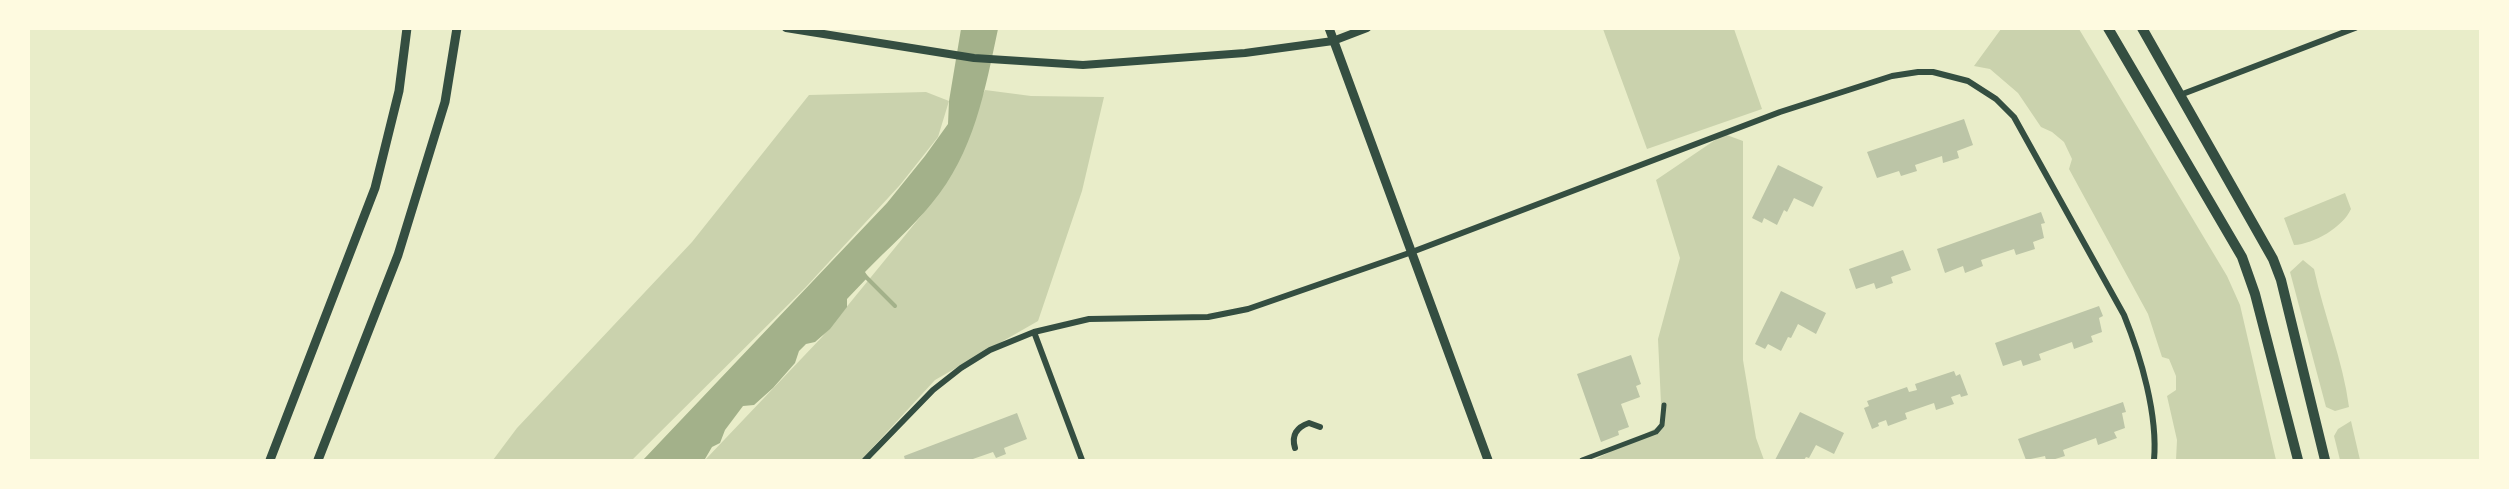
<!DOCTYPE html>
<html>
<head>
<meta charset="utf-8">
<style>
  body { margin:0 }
  #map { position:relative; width:2509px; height:489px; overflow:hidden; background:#e9edc9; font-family:"Nunito Sans",sans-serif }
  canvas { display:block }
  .frame { position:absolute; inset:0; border:30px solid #fefae0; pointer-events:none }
</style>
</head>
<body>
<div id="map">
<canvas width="2509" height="489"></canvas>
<div class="frame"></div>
</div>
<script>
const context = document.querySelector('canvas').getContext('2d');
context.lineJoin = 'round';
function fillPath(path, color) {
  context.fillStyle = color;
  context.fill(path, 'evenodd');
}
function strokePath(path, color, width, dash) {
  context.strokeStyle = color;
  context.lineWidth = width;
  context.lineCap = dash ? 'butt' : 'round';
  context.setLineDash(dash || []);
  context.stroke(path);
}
fillPath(new Path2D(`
  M 1603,29 L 1734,29 L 1762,109 L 1647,149 Z
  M 2001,29 L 2079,29 L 2227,276 L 2240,305 L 2276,460 L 2176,460 L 2177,440 L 2167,396 L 2176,390 L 2176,376 L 2169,359 L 2162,357 L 2148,314 L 2069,169 L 2072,159 L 2064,142 L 2052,132 L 2041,127 L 2018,93 L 1990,69 L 1974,66 Z
  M 985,90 L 1031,96 L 1104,97 L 1082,191 L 1038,321 L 935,380 L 861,460 L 705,460 L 822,337 L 925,211 Z
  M 926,92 L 949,101 L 938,137 L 900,185 L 805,288 L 632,460 L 493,460 L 517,428 L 692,242 L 809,95 Z
  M 1724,134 L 1743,141 L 1743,360 L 1756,438 L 1764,460 L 1594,460 L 1662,425 L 1658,339 L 1680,258 L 1656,180 Z
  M 2345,193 L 2351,209 C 2343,227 2314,244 2294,245 L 2284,218 Z
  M 2303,260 L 2314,269 C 2324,316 2343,360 2349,407 L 2335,411 L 2326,407 L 2290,272 Z
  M 2351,421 L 2360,460 L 2340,460 L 2334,436 L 2338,429 Z`), '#cad2ad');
fillPath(new Path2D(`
  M 961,29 L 998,29 C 985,90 974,153 932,203 C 912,228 887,249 865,272 L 868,277 L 847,299 L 847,307 L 830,329 L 815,342 L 806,344 L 799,351 L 795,363 L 773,388 L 754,405 L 743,406 L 725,430 L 720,443 L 712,447 L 705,459 L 643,460 L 887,203 L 925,156 L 948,124 L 949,101 Z`), '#a3b18a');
strokePath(new Path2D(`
  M 864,275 L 895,306`), '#a3b18a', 4);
fillPath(new Path2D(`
  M 1964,119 L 1973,145 L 1957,151 L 1959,158 L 1943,163 L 1942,156 L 1915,165 L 1917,171 L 1901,176 L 1899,171 L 1877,178 L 1867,152 Z
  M 1778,165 L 1823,187 L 1813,207 L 1794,198 L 1787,212 L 1784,210 L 1777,225 L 1764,218 L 1762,223 L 1752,218 Z
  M 2041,212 L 2045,223 L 2041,224 L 2044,238 L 2033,242 L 2035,249 L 2016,255 L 2014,249 L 1981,260 L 1983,266 L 1965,273 L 1963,266 L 1945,273 L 1937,249 Z
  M 1903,250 L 1911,270 L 1891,277 L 1893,283 L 1876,289 L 1874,283 L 1856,289 L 1849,269 Z
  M 1781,291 L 1826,313 L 1816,334 L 1798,324 L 1791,338 L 1788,337 L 1781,351 L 1768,344 L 1765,349 L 1755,344 Z
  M 2099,306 L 2103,316 L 2099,318 L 2102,332 L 2091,336 L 2093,342 L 2074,349 L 2072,342 L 2039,354 L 2041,360 L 2023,366 L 2021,360 L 2003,366 L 1995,343 Z
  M 1631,355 L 1641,384 L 1636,386 L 1640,397 L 1621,404 L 1629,427 L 1618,431 L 1619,435 L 1601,442 L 1577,374 Z
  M 1954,371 L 1956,376 L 1960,374 L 1968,395 L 1961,397 L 1960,394 L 1951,397 L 1954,404 L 1936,410 L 1934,403 L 1905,413 L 1907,419 L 1888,426 L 1886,420 L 1878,423 L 1879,426 L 1872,429 L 1864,408 L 1869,406 L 1867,401 L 1907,387 L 1909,392 L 1917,390 L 1915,384 Z
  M 2123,402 L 2126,412 L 2122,413 L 2125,428 L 2114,432 L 2117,438 L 2098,445 L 2096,438 L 2063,450 L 2065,456 L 2052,460 L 2046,460 L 2045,456 L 2026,460 L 2018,439 Z
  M 1800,412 L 1844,433 L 1834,454 L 1816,445 L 1809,458 L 1806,457 L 1804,460 L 1775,460 Z
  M 1017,413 L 1027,439 L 1004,448 L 1006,454 L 996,458 L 993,452 L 970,460 L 905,460 L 904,456 Z`), '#bcc5a7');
strokePath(new Path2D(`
  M 1582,460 L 1656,432 L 1662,425 L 1664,405`), '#344e41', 5);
strokePath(new Path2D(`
  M 2180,95 L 2355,28
  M 1034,332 L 1082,460
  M 1295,448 C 1291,435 1297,427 1309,423 L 1320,427
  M 865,460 L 933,390 L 961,368 L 990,350 L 1034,332 L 1089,319 L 1208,317 L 1248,309 L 1412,252 L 1780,112 L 1892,76 L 1918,72 L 1933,72 L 1968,81 L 1996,99 L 2014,117 L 2124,315 C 2141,357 2158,415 2154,460`), '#344e41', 6);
strokePath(new Path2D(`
  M 786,28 L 974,58 L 1083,65 L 1245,53 L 1333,41 L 1367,28`), '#344e41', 8);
strokePath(new Path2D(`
  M 1329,28 L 1488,460
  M 270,460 L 375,188 L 399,91 L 407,28
  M 318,460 L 398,255 L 445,102 L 457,28`), '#344e41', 9);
strokePath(new Path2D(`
  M 2108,28 L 2242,257 L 2255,294 L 2298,460
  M 2142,28 L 2273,259 L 2281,280 L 2325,460`), '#344e41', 10);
</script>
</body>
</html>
